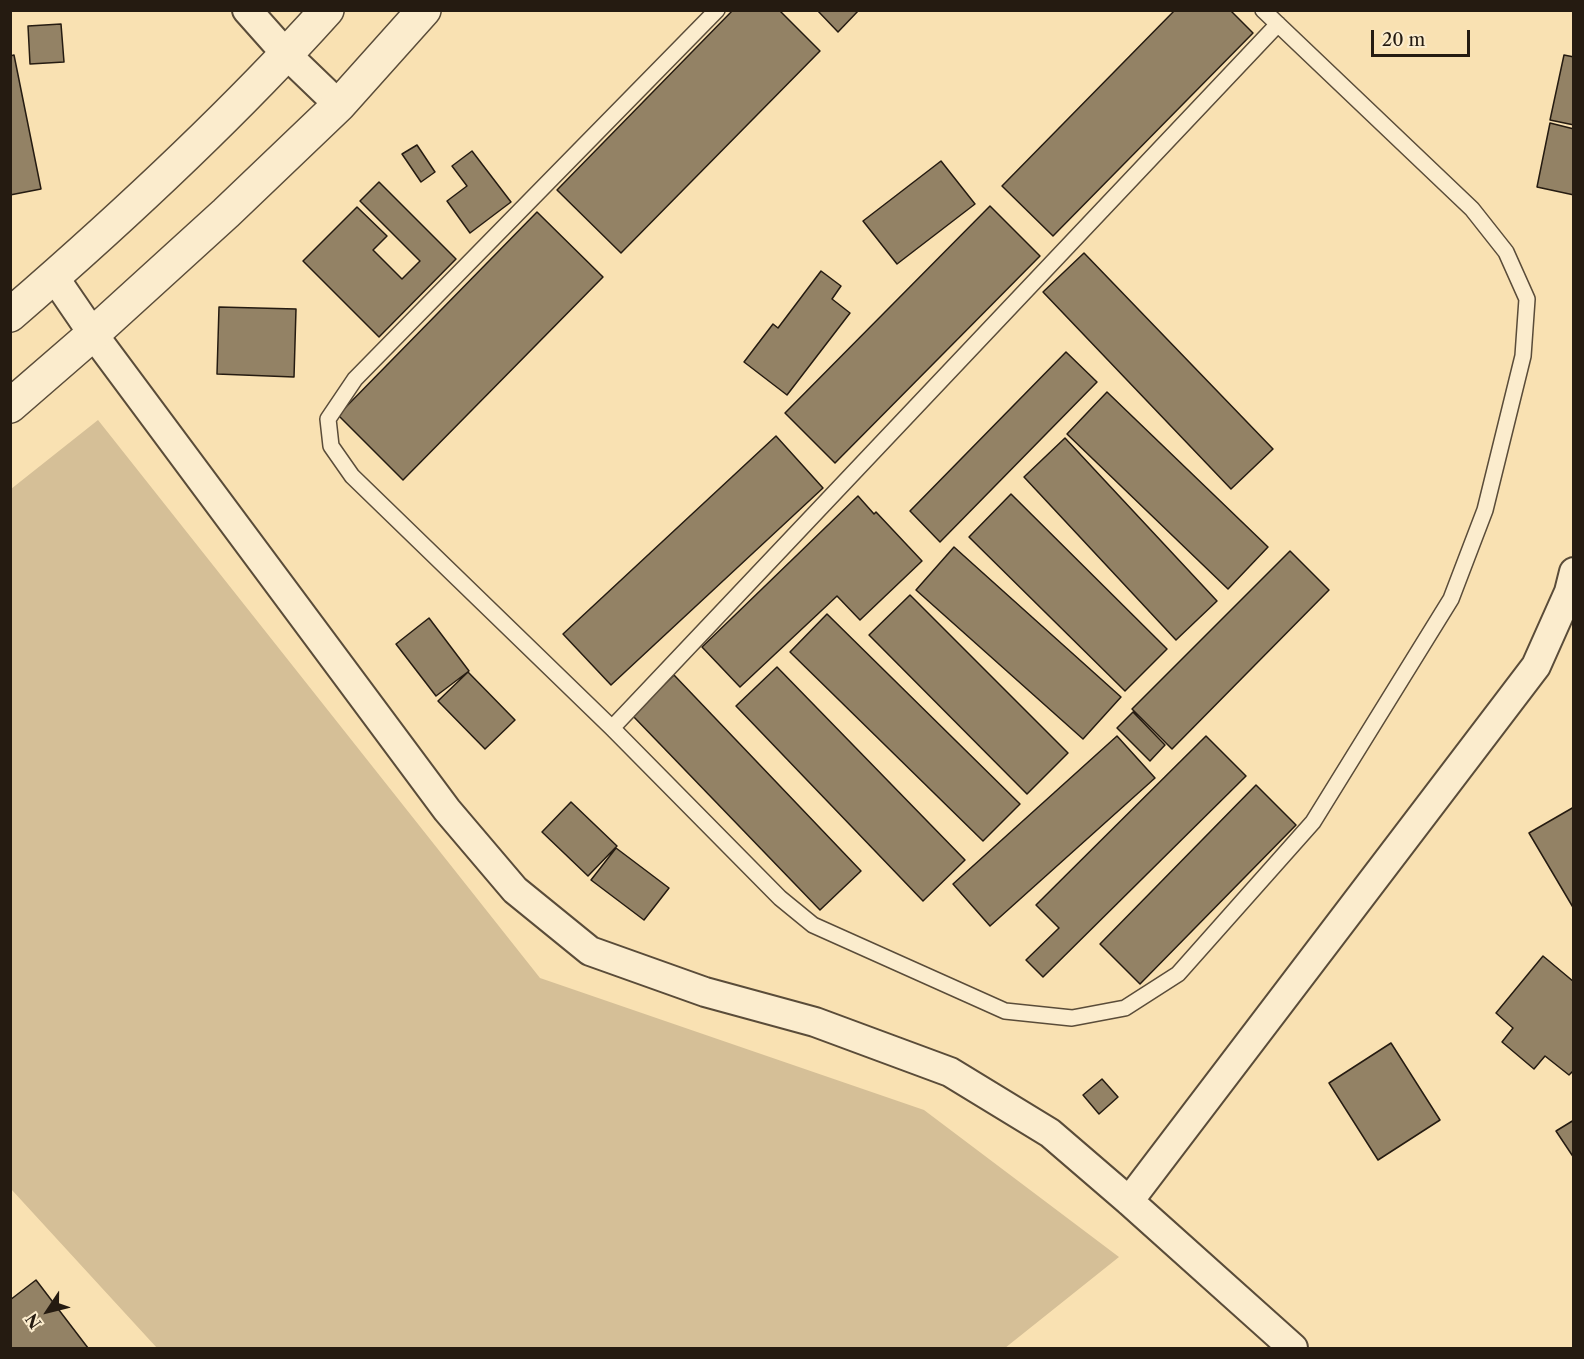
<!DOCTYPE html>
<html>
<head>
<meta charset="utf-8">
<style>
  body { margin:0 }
  #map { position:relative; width:1584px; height:1359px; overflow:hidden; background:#f9e1b2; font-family:"Libre Caslon Text",serif }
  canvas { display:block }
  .frame { position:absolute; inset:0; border:12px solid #251b11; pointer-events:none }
  .north { position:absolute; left:18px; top:1281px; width:60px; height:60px; -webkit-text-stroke:4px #fbeccd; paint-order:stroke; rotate:235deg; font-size:16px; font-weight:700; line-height:24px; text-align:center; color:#251b11 }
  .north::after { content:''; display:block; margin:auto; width:21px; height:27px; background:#251b11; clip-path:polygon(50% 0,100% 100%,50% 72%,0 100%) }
  .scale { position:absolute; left:1371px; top:30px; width:99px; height:27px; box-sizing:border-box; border:3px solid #251b11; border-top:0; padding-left:8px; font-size:18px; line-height:21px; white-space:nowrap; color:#251b11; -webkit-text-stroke:4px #fbeccd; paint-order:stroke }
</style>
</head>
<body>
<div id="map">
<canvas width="1584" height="1359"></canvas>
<div class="frame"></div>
<div class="north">N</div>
<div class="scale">20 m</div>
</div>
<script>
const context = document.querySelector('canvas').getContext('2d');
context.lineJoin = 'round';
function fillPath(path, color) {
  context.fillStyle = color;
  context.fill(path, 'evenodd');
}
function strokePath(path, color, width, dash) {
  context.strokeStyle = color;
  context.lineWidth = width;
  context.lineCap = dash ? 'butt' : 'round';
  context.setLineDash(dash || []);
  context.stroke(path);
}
fillPath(new Path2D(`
  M 98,420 L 540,978 L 924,1110 L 1119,1257 L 1005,1348 L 157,1348 L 11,1189 L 11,489 Z`), '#d5bf97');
const building = new Path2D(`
  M 733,10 L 779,10 L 820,51 L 621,253 L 557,190 Z
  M 817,10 L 859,10 L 838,32 Z
  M 1175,10 L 1230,10 L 1253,33 L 1053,236 L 1002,186 Z
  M 61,24 L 64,62 L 30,64 L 28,26 Z
  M 14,55 L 41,189 L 10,195 L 10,56 Z
  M 1564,55 L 1574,57 L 1574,125 L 1550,120 Z
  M 1550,123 L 1574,129 L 1574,195 L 1537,187 Z
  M 417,145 L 435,172 L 421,182 L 402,154 Z
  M 472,151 L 511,202 L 470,233 L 447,201 L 467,186 L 452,166 Z
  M 941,161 L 975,204 L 897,264 L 863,221 Z
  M 379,182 L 456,259 L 379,337 L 303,261 L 357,207 L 387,236 L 373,250 L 402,279 L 420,261 L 360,201 Z
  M 990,206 L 1040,256 L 835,463 L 785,413 Z
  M 537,212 L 603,277 L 403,480 L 338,415 Z
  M 1084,253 L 1273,449 L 1231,489 L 1043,292 Z
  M 821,271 L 841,286 L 832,299 L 850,313 L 787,395 L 744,362 L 773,324 L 778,328 Z
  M 219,307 L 296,309 L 294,377 L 217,374 Z
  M 1066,352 L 1097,382 L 940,542 L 910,511 Z
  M 1107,392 L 1268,547 L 1228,589 L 1067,434 Z
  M 776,436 L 823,488 L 611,685 L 563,634 Z
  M 1065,438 L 1217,601 L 1176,640 L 1024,477 Z
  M 1011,494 L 1167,649 L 1125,691 L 969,537 Z
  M 858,496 L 874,514 L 876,512 L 922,561 L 860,620 L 837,596 L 740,687 L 702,647 Z
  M 954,547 L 1121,697 L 1083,739 L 916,590 Z
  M 1290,551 L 1329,590 L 1172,749 L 1132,709 Z
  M 910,595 L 1068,753 L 1027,794 L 869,635 Z
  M 827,614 L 1020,804 L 983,841 L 790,652 Z
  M 429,618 L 469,671 L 436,696 L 396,644 Z
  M 777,667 L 965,860 L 923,901 L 736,706 Z
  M 468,672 L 515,720 L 485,749 L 438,701 Z
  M 674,675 L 861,871 L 820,910 L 632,715 Z
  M 1133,712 L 1165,745 L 1150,761 L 1117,728 Z
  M 1117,736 L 1155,778 L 990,926 L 953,884 Z
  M 1206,736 L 1246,776 L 1043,977 L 1026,960 L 1059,928 L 1036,905 Z
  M 1256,785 L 1296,825 L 1140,984 L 1100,944 Z
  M 571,802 L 617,846 L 588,876 L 542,832 Z
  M 1574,807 L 1574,909 L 1529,833 Z
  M 616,848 L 669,888 L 644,920 L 591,880 Z
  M 1543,956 L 1574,982 L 1574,1070 L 1569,1075 L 1545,1056 L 1534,1069 L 1502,1042 L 1513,1028 L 1496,1013 Z
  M 1391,1043 L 1440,1120 L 1378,1160 L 1329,1083 Z
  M 1102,1079 L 1118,1097 L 1099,1114 L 1083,1095 Z
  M 1574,1120 L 1574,1158 L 1556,1131 Z
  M 36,1280 L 88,1348 L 10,1348 L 10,1300 Z`);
fillPath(building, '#938265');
strokePath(building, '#251b11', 1.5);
const service = new Path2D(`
  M 717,10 L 355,379 L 328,419 L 331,446 L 352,476 L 612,728 L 780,898 L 813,925 L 1005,1011 L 1072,1018 L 1125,1008 L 1178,974 L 1313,822 L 1451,599 L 1485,510 L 1523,356 L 1527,299 L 1506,252 L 1472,209 L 1263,10
  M 612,728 L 1278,24`);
const minor = new Path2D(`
  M 247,10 L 287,55 L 339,105
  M 54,277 L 93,334 L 447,810 L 515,890 L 590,951 L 705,992 L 815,1022 L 950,1072 L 1050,1133 L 1129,1201 L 1293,1348
  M 1129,1201 L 1536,666 L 1569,592 L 1574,572`);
const tertiary = new Path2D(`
  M 10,315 C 121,219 229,119 327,10
  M 10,406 L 93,334 L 226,213 L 339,105 L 424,10`);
strokePath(service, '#5a4c39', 18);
strokePath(minor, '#5a4c39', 32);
strokePath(tertiary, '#5a4c39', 36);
strokePath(service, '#fbeccd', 15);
strokePath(minor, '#fbeccd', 28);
strokePath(tertiary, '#fbeccd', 33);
</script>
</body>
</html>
